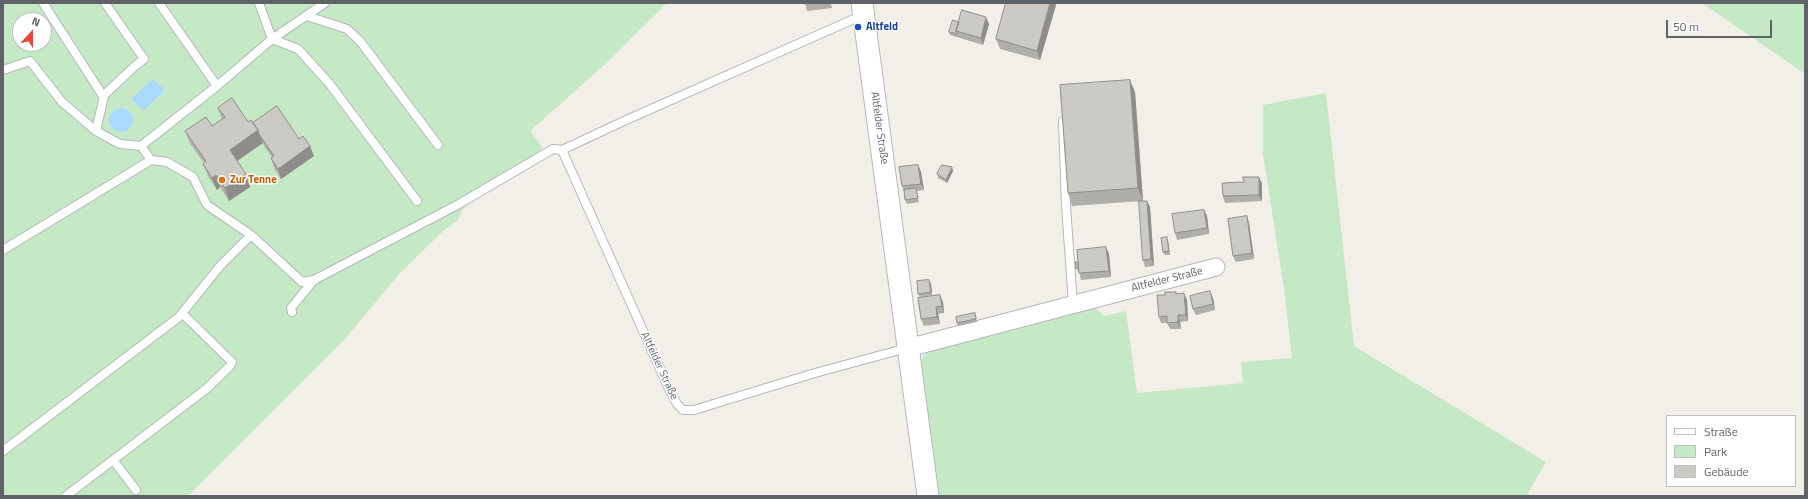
<!DOCTYPE html>
<html>
<head>
<meta charset="utf-8">
<style>
  body { margin:0 }
  #map { position:relative; width:1808px; height:499px; overflow:hidden; background:#f1efe8; font-family:"Titillium Web",sans-serif }
  canvas { display:block }
  .frame { position:absolute; inset:0; border:4px solid #5f6368; pointer-events:none }
  .legend { position:absolute; left:1666px; top:415px; width:130px; height:72px; box-sizing:border-box; background:#fff; border:1px solid #bfc1c3; margin:0; padding:5px 7px; list-style:none; font-size:12px; color:#5f6368 }
  .legend li { display:flex; align-items:center; gap:8px; height:20px }
  .legend b { width:20px; border:1px solid #bfc1c3 }
  .north { position:absolute; left:12px; top:12px; width:40px; height:40px; box-sizing:border-box; background:#fff; border:1px solid #bfc1c3; border-radius:50%; rotate:21deg; font-size:11px; font-weight:700; line-height:16px; text-align:center; color:#5f6368 }
  .north::after { content:''; display:block; margin:auto; width:14px; height:18px; background:#ea4335; clip-path:polygon(50% 0,100% 100%,50% 72%,0 100%) }
  .scale { position:absolute; left:1666px; top:20px; width:106px; height:18px; box-sizing:border-box; border:2px solid #5f6368; border-top:0; padding-left:5px; font-size:12px; line-height:14px; white-space:nowrap; color:#5f6368; -webkit-text-stroke:3px #fff; paint-order:stroke }
</style>
</head>
<body>
<div id="map">
<canvas width="1808" height="499"></canvas>
<div class="frame"></div>
<ul class="legend">
<li><b style="height:5px;background:#fff"></b>Straße</li>
<li><b style="height:11px;background:#c5e8c5"></b>Park</li>
<li><b style="height:11px;background:#cccac5"></b>Gebäude</li>
</ul>
<div class="north">N</div>
<div class="scale">50 m</div>
</div>
<script>
const context = document.querySelector('canvas').getContext('2d');
context.lineJoin = 'round';
function fillPath(path, color) {
  context.fillStyle = color;
  context.fill(path, 'evenodd');
}
function strokePath(path, color, width, dash) {
  context.strokeStyle = color;
  context.lineWidth = width;
  context.lineCap = dash ? 'butt' : 'round';
  context.setLineDash(dash || []);
  context.stroke(path);
}
function label(font, color, halo, rows, align = 'center') {
  context.font = font + ' "Titillium Web",sans-serif';
  context.lineWidth = 3;
  context.setLineDash([]);
  context.textBaseline = 'middle';
  context.strokeStyle = halo;
  context.fillStyle = color;
  for (const [text, x, y, turn = 0] of rows) {
    context.save();
    context.translate(x, y);
    context.rotate((+turn || 0) * Math.PI / 180);
    context.textAlign = isNaN(turn) ? turn : align;
    if (halo) context.strokeText(text, 0, 0);
    context.fillText(text, 0, 0);
    context.restore();
  }
}
fillPath(new Path2D(`
  M 3,3 L 667,3 L 603,66 L 530,131 L 543,148 L 463,209 L 457,221 L 443,231 L 400,273 L 345,339 L 188,496 L 3,496 ZM 20,20 L 44,20 L 44,44 L 20,44 Z
  M 1702,3 L 1805,3 L 1805,74 Z
  M 1326,93 L 1354,346 L 1546,462 L 1526,496 L 933,496 L 919,365 L 927,350 L 1092,306 L 1105,316 L 1126,311 L 1137,393 L 1243,383 L 1241,362 L 1292,358 L 1284,289 L 1263,154 L 1263,105 Z`), '#c5e8c5');
fillPath(new Path2D(`
  M 153,79 L 165,90 L 144,111 L 131,99 Z
  M109 120a12 12 0 1 1 24 0a12 12 0 1 1-24 0Z`), '#aadaff');
const service = new Path2D(`
  M 43,3 L 103,96
  M 105,3 L 144,59 L 135,66 L 103,96 L 104,96 L 96,131 L 120,144 L 141,146 L 217,86 L 272,39 L 298,49 L 329,83 L 417,201
  M 159,3 L 217,86
  M 259,3 L 272,39 L 325,3
  M 307,16 L 347,29 L 360,41 L 438,145
  M 3,70 L 30,61 L 62,102 L 96,131
  M 1063,121 L 1066,206 L 1073,304
  M 141,146 L 151,160 L 167,162 L 193,177 L 207,205 L 251,235 L 302,282 L 314,280 L 459,204 L 553,149 L 562,150 L 624,121 L 863,15
  M 562,150 L 670,391 L 677,404 L 683,410 L 694,410 L 815,373 L 907,348
  M 3,250 L 151,160
  M 292,312 L 291,308 L 314,280
  M 3,451 L 179,317 L 220,266 L 251,235
  M 113,460 L 136,490
  M 66,496 L 206,389 L 230,366 L 232,362 L 183,314`);
const minor = new Path2D(`
  M 908,348 L 1216,267`);
const tertiary = new Path2D(`
  M 862,3 L 928,496`);
strokePath(service, '#b5b8bc', 10);
strokePath(minor, '#b5b8bc', 19);
strokePath(tertiary, '#b5b8bc', 23);
strokePath(service, '#fff', 8);
strokePath(minor, '#fff', 17);
strokePath(tertiary, '#fff', 21);
fillPath(new Path2D(`
  M 805,3 L 831,3 L 832,8 L 807,11 Z
  M 1056,5 L 1040,60 L 1000,49 L 996,39 Z
  M 959,22 L 989,24 L 983,45 L 950,35 L 949,32 Z
  M 1135,92 L 1143,201 L 1072,206 L 1068,193 Z
  M 218,108 L 248,122 L 253,123 L 299,139 L 314,156 L 281,179 L 274,168 L 271,158 L 272,157 L 262,143 L 237,161 L 250,187 L 229,201 L 220,187 L 217,190 L 208,176 L 203,164 L 204,163 L 190,143 L 185,131 L 212,126 L 222,119 Z
  M 918,165 L 921,172 L 924,190 L 917,191 L 919,202 L 907,204 L 905,200 L 904,192 L 902,186 Z
  M 952,167 L 953,171 L 947,183 L 938,178 L 937,174 Z
  M 1262,183 L 1262,201 L 1225,203 L 1223,196 Z
  M 1147,201 L 1150,207 L 1154,266 L 1145,267 L 1143,260 Z
  M 1204,210 L 1207,216 L 1209,234 L 1177,240 L 1175,233 Z
  M 1247,216 L 1249,223 L 1254,259 L 1236,262 L 1233,256 Z
  M 1168,241 L 1170,255 L 1165,255 L 1163,252 Z
  M 1106,247 L 1109,254 L 1111,277 L 1081,280 L 1079,271 L 1078,271 L 1076,268 Z
  M 931,283 L 932,295 L 920,297 L 918,294 Z
  M 1177,294 L 1187,300 L 1188,321 L 1180,322 L 1181,329 L 1170,329 L 1167,323 L 1161,323 L 1159,317 Z
  M 1213,298 L 1215,310 L 1196,315 L 1193,309 Z
  M 943,302 L 944,313 L 938,314 L 940,324 L 924,326 L 921,319 Z
  M 976,317 L 977,322 L 958,326 L 957,323 Z`), '#afaea9');
fillPath(new Path2D(`
  M 1050,3 L 1055,3 L 1056,5 L 1040,60 L 1037,51 Z
  M 986,17 L 989,24 L 983,45 L 981,38 Z
  M 1130,80 L 1135,92 L 1143,201 L 1138,188 Z
  M 258,130 L 263,143 L 234,163 L 230,150 Z
  M 310,146 L 314,156 L 281,179 L 278,169 Z
  M 918,165 L 921,172 L 924,190 L 921,184 Z
  M 952,167 L 953,171 L 947,183 L 946,180 Z
  M 246,174 L 250,187 L 229,201 L 225,188 Z
  M 216,175 L 220,187 L 217,190 L 212,178 Z
  M 1259,177 L 1262,183 L 1262,201 L 1259,195 Z
  M 1147,201 L 1150,207 L 1154,266 L 1151,259 Z
  M 1204,210 L 1207,216 L 1209,234 L 1207,228 Z
  M 1247,216 L 1249,223 L 1254,259 L 1252,253 Z
  M 1167,237 L 1168,241 L 1170,255 L 1169,251 Z
  M 1106,247 L 1109,254 L 1111,277 L 1109,271 Z
  M 929,280 L 931,283 L 932,295 L 931,292 Z
  M 1210,291 L 1213,298 L 1215,310 L 1213,304 Z
  M 1184,293 L 1187,300 L 1188,321 L 1186,315 Z
  M 940,295 L 943,302 L 944,313 L 942,306 Z
  M 936,307 L 938,314 L 940,324 L 937,317 Z
  M 1178,315 L 1180,322 L 1181,329 L 1178,322 Z`), '#8f8d8a');
const building = new Path2D(`
  M 805,3 L 817,3 L 805,4 Z
  M 1006,3 L 1050,3 L 1037,51 L 996,39 Z
  M 962,10 L 986,17 L 981,38 L 956,31 Z
  M 953,20 L 959,22 L 956,31 L 957,34 L 949,32 Z
  M 1130,80 L 1138,188 L 1068,193 L 1060,85 Z
  M 232,98 L 248,122 L 251,120 L 258,130 L 230,150 L 246,174 L 225,188 L 216,175 L 212,178 L 203,164 L 206,161 L 185,131 L 206,117 L 212,126 L 225,117 L 218,108 Z
  M 277,106 L 299,139 L 303,136 L 310,146 L 278,169 L 271,158 L 274,156 L 259,134 L 258,130 L 253,123 Z
  M 918,165 L 921,184 L 902,186 L 899,167 Z
  M 942,165 L 952,167 L 946,180 L 937,174 Z
  M 1243,177 L 1259,177 L 1259,195 L 1223,196 L 1222,183 L 1244,182 Z
  M 916,188 L 918,198 L 905,200 L 904,190 Z
  M 1139,201 L 1147,201 L 1151,259 L 1143,260 Z
  M 1204,210 L 1207,228 L 1175,233 L 1172,214 Z
  M 1247,216 L 1252,253 L 1233,256 L 1228,219 Z
  M 1167,237 L 1169,251 L 1163,252 L 1161,238 Z
  M 1106,247 L 1109,271 L 1079,273 L 1077,250 Z
  M 1076,262 L 1078,262 L 1078,268 L 1076,268 Z
  M 929,280 L 931,292 L 918,294 L 917,281 Z
  M 1210,291 L 1213,304 L 1193,309 L 1190,296 Z
  M 1165,292 L 1176,292 L 1176,294 L 1184,293 L 1186,315 L 1178,315 L 1178,322 L 1167,323 L 1167,316 L 1159,317 L 1157,295 L 1165,295 Z
  M 940,295 L 942,306 L 936,307 L 937,317 L 921,319 L 918,298 Z
  M 975,313 L 976,319 L 957,323 L 956,317 Z`);
fillPath(building, '#cccac5');
strokePath(building, '#8f8d8a', 1);
for (const [x, y, r, color] of [
  [858,27,4,"#1a4fb4"],
  [222,180,4,"#e8710a"]
]) {
  const dot = new Path2D();
  dot.arc(x, y, r, 0, 2 * Math.PI);
  context.fillStyle = color;
  context.fill(dot);
  strokePath(dot, '#fff', 1.5);
}
label('bold 11px', '#164399', '#fff', [
  ["Altfeld",866,27]
], 'left');
label('11px', '#5f6368', '#fff', [
  ["Altfelder Straße",879,128,82],
  ["Altfelder Straße",1167,280,-14],
  ["Altfelder Straße",659,366,65]
]);
label('bold 11px', '#c56008', '#fff', [
  ["Zur Tenne",230,180]
], 'left');
</script>
</body>
</html>
